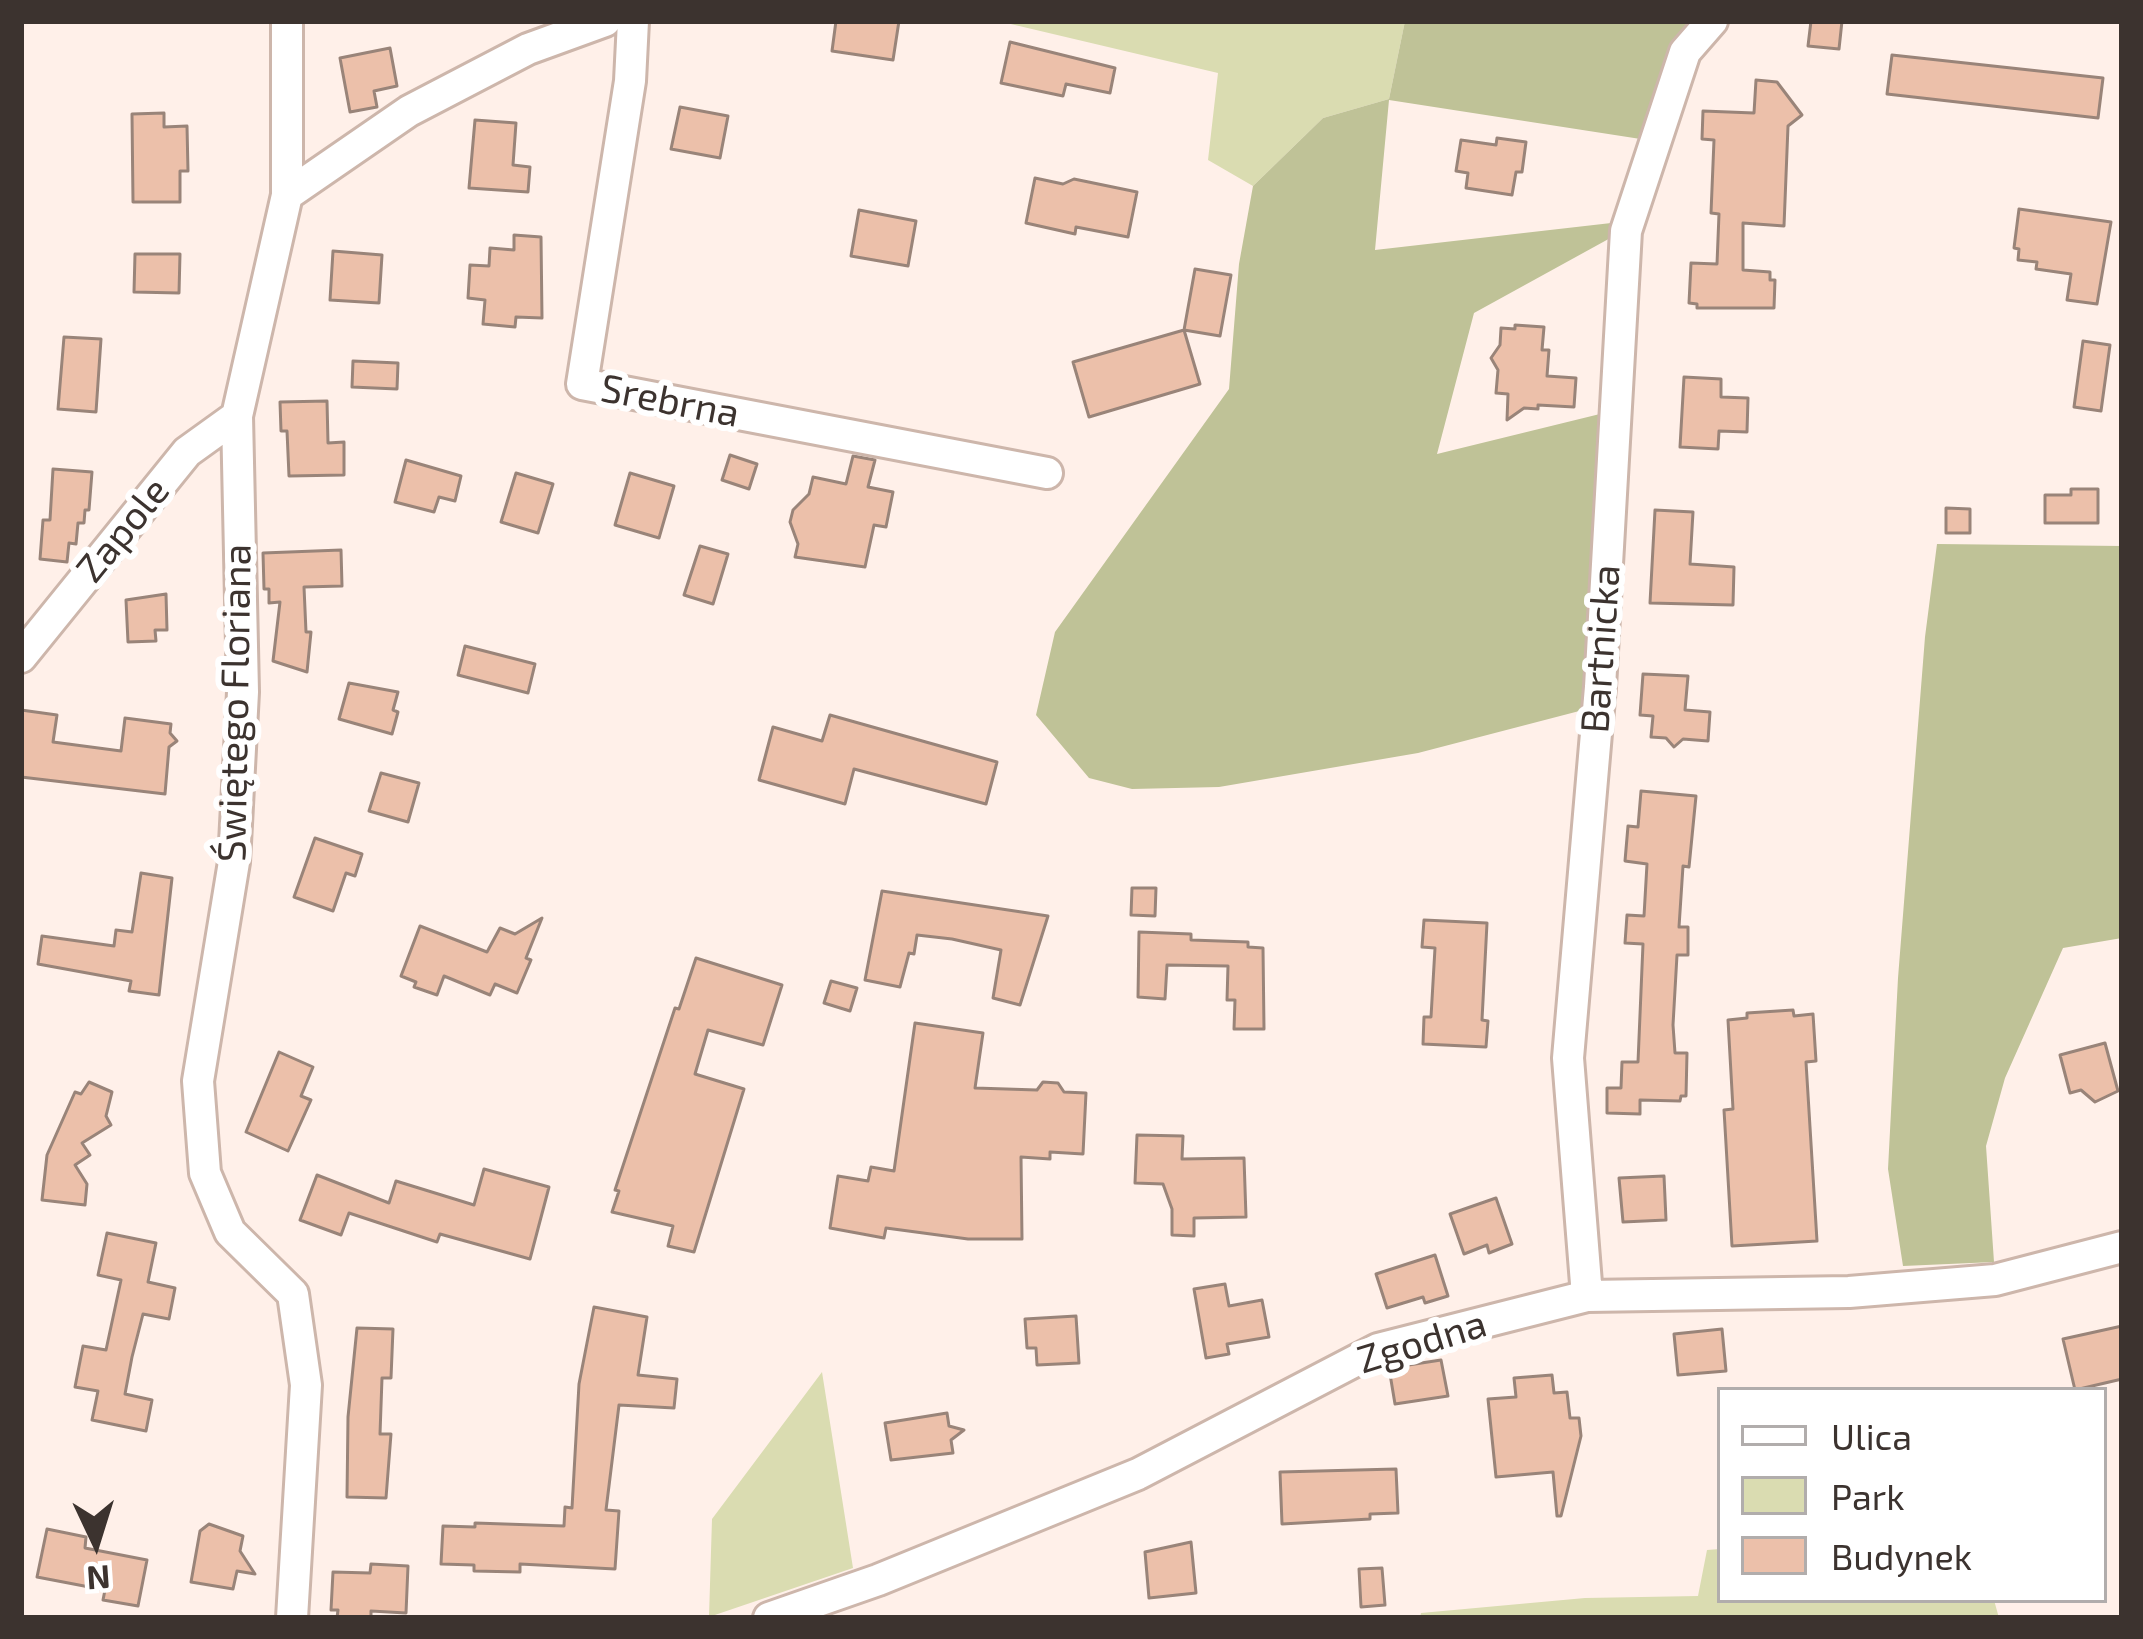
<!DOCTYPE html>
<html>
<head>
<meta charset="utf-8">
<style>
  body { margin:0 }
  #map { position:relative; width:2143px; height:1639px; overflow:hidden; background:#fff0e9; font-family:"Exo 2",sans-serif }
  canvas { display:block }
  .frame { position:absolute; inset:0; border:24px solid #3c332f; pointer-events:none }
  .legend { position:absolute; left:1717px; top:1387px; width:390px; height:216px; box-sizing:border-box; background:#fff; border:3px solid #b1adac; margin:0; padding:15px 21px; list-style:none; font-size:36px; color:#3c332f }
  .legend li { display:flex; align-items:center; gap:24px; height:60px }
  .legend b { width:60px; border:3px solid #b1adac }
  .north { position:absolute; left:36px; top:1483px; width:120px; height:120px; -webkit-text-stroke:9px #fff; paint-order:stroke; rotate:176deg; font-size:33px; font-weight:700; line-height:48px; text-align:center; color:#3c332f }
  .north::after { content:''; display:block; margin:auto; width:42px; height:54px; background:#3c332f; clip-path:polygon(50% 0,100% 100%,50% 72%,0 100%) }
</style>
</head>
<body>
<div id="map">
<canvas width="2143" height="1639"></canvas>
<div class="frame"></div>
<ul class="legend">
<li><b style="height:15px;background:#fff"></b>Ulica</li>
<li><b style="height:33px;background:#dadcb1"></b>Park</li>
<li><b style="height:33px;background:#ecc0aa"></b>Budynek</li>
</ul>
<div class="north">N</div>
</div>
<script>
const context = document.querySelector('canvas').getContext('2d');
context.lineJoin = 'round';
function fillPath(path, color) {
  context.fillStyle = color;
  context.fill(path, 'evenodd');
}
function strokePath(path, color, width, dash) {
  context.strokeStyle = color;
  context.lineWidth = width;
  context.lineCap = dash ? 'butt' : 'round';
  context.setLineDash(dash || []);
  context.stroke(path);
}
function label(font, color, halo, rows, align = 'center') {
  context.font = font + ' "Exo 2",sans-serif';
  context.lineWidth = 12;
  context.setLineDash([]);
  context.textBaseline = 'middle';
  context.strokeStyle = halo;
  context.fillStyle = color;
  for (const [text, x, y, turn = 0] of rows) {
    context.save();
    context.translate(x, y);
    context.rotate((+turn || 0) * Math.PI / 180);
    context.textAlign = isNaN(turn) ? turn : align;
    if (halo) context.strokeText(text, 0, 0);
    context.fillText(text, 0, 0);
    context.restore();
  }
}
fillPath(new Path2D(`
  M 998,21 L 1405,21 L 1389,99 L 1323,118 L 1253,186 L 1208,160 L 1218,73 Z
  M 822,1372 L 853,1568 L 709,1617 L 712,1519 Z
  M 1720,1549 L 1720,1600 L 1994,1600 L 1999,1618 L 1420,1618 L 1421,1613 L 1585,1598 L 1698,1596 L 1707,1550 Z`), '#dadcb1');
fillPath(new Path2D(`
  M 1405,21 L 1684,21 L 1690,29 L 1647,140 L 1389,100 L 1375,250 L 1620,222 L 1614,236 L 1474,313 L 1437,454 L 1604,413 L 1587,709 L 1418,753 L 1219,787 L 1132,789 L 1089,778 L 1036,715 L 1055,632 L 1229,389 L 1239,264 L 1253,186 L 1323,118 L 1389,99 Z
  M 1937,544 L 2122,546 L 2122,938 L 2063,948 L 2005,1078 L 1986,1146 L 1994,1262 L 1903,1266 L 1888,1169 L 1898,978 L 1925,637 Z`), '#bfc297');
const building = new Path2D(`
  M 836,21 L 899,21 L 893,60 L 832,51 Z
  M 1811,21 L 1842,21 L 1839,49 L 1808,46 Z
  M 1010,42 L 1115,68 L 1110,93 L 1066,84 L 1063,96 L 1001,83 Z
  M 390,48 L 397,86 L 374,91 L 377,107 L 350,112 L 340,58 Z
  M 1892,55 L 2103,78 L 2098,118 L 1887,94 Z
  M 1756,80 L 1777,82 L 1802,115 L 1788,126 L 1784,226 L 1743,223 L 1743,270 L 1770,272 L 1770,280 L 1775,280 L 1774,308 L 1697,308 L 1697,304 L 1689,303 L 1691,263 L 1717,264 L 1719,214 L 1711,213 L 1714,140 L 1702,139 L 1703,111 L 1754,113 Z
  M 680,107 L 728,116 L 720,158 L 671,149 Z
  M 164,113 L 164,127 L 187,126 L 188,171 L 180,171 L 180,202 L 133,202 L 132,114 Z
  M 475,120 L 516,123 L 513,165 L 530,167 L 528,192 L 469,188 Z
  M 1497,138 L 1526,142 L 1522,172 L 1516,172 L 1512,195 L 1466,188 L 1468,173 L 1456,171 L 1461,140 L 1496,145 Z
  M 1035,178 L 1063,184 L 1074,179 L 1137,192 L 1128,237 L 1076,227 L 1075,234 L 1026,223 Z
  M 2019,209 L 2111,222 L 2097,304 L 2067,300 L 2071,274 L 2036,269 L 2037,262 L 2018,260 L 2019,249 L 2014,248 Z
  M 859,210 L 916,221 L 908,266 L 851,256 Z
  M 514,235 L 541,237 L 542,318 L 516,317 L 515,327 L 483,324 L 485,300 L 468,298 L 470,265 L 489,266 L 490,248 L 514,250 Z
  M 333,251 L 382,255 L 379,303 L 330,300 Z
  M 135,254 L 180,254 L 179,293 L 134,292 Z
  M 1195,269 L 1231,275 L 1220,336 L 1184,330 Z
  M 1515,325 L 1544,327 L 1542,350 L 1549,350 L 1547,376 L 1576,378 L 1574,407 L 1538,405 L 1538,409 L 1524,408 L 1507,420 L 1508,394 L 1496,393 L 1498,370 L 1491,358 L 1500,345 L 1501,328 L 1515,329 Z
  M 1184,330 L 1200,384 L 1089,417 L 1073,362 Z
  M 64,337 L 101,339 L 96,412 L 58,409 Z
  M 2083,341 L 2110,345 L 2101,411 L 2074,407 Z
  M 353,361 L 398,363 L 397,389 L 352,387 Z
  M 1684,377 L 1721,379 L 1721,397 L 1748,398 L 1747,432 L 1719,431 L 1718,449 L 1680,447 Z
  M 327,401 L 328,443 L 344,442 L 344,475 L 289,476 L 287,431 L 281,431 L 280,402 Z
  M 730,455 L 757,464 L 749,489 L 722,480 Z
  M 853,456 L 875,460 L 868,487 L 893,492 L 886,527 L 874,525 L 865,567 L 795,557 L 798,544 L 790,522 L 793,510 L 809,494 L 813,477 L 846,484 Z
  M 406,460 L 461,476 L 455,501 L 439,497 L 434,512 L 395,502 Z
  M 53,469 L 92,472 L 89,510 L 85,510 L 84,523 L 78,523 L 76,544 L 69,543 L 67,562 L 40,559 L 43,520 L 50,520 Z
  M 516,473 L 553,484 L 538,533 L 501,522 Z
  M 630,473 L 674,486 L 659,538 L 615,525 Z
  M 2071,489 L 2098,489 L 2098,523 L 2045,523 L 2045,495 L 2071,495 Z
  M 1946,508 L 1970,509 L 1970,533 L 1946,533 Z
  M 1655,510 L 1693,512 L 1690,564 L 1734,567 L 1733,605 L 1650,603 Z
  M 700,546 L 728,554 L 713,604 L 684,595 Z
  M 341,550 L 342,586 L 304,587 L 306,632 L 311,632 L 307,672 L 273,661 L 280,602 L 269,603 L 269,589 L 264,589 L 263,553 Z
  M 166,594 L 167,630 L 155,630 L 156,641 L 128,642 L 126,600 Z
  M 465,646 L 535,664 L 528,693 L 458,675 Z
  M 1643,674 L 1688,676 L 1685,710 L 1710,712 L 1708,741 L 1683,739 L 1674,747 L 1666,738 L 1651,737 L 1653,716 L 1640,715 Z
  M 349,683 L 398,692 L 393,710 L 398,712 L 392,734 L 339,719 Z
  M 21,710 L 57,715 L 53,742 L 121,751 L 125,718 L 171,724 L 170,733 L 177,741 L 169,747 L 165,794 L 21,777 Z
  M 830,715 L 997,762 L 986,804 L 854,769 L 845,804 L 759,780 L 773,727 L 822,741 Z
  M 381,773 L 419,783 L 408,822 L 369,811 Z
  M 1641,791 L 1696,796 L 1689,867 L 1683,866 L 1679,927 L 1688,927 L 1688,955 L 1677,955 L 1673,1025 L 1675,1053 L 1687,1053 L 1686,1096 L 1681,1096 L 1680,1101 L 1640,1100 L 1640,1114 L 1607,1113 L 1607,1088 L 1621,1088 L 1622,1062 L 1638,1062 L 1643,944 L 1625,943 L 1627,915 L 1644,916 L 1647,864 L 1625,861 L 1628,826 L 1638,827 Z
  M 315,838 L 362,854 L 355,876 L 346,873 L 333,911 L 294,897 Z
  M 141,873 L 172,878 L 159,995 L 129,991 L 131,981 L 38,964 L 42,936 L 114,946 L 116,930 L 132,932 Z
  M 1132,888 L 1156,888 L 1155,916 L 1131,915 Z
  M 882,891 L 1048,916 L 1020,1005 L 993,998 L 1001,950 L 952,939 L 917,935 L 914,954 L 909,953 L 900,987 L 865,980 Z
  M 542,918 L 526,958 L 531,960 L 517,993 L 495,984 L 490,995 L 444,976 L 437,995 L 414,987 L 416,982 L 401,976 L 420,926 L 487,952 L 500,928 L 515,934 Z
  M 1424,920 L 1487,923 L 1482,1020 L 1488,1021 L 1486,1047 L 1423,1044 L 1424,1017 L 1431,1017 L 1435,948 L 1422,947 Z
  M 1139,932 L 1191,934 L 1191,940 L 1248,942 L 1248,947 L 1263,948 L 1264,1029 L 1234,1029 L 1235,1000 L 1227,1000 L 1228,966 L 1167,965 L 1165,999 L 1138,997 Z
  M 696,958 L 782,985 L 763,1045 L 708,1030 L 695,1074 L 744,1089 L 694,1252 L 668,1246 L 673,1226 L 612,1212 L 619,1191 L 615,1190 L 675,1008 L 679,1009 Z
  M 831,981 L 857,988 L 850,1011 L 824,1003 Z
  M 1793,1010 L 1794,1016 L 1813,1014 L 1816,1061 L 1806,1062 L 1817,1241 L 1732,1246 L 1724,1110 L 1733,1109 L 1728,1020 L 1747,1018 L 1747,1013 Z
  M 915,1023 L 983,1033 L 975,1088 L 1037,1090 L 1043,1082 L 1058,1083 L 1064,1092 L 1086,1093 L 1083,1154 L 1050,1152 L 1050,1159 L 1021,1157 L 1022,1239 L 968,1239 L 886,1228 L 884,1238 L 830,1228 L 838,1176 L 868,1181 L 871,1167 L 894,1171 Z
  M 2105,1043 L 2118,1091 L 2095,1102 L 2081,1090 L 2070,1093 L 2060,1055 Z
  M 279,1052 L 313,1067 L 301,1096 L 311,1100 L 288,1151 L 246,1132 Z
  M 89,1082 L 112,1092 L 106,1116 L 111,1125 L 82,1143 L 90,1155 L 75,1165 L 87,1184 L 85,1205 L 42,1200 L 47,1155 L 75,1092 L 81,1094 Z
  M 1137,1135 L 1183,1136 L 1182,1159 L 1244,1158 L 1246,1217 L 1194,1218 L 1194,1236 L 1172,1235 L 1172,1209 L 1163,1184 L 1135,1183 Z
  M 484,1169 L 549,1187 L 530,1259 L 440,1234 L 437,1242 L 349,1213 L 341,1235 L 300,1220 L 317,1175 L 389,1203 L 396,1181 L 474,1205 Z
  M 1664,1176 L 1666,1220 L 1623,1222 L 1619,1178 Z
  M 1496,1198 L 1512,1244 L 1489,1253 L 1487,1245 L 1464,1254 L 1450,1214 Z
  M 107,1233 L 156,1243 L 148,1282 L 175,1288 L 169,1319 L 143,1314 L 132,1357 L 125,1394 L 152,1400 L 146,1431 L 92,1420 L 98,1391 L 75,1387 L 83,1346 L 106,1350 L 121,1280 L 98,1275 Z
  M 1435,1255 L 1448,1296 L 1425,1303 L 1423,1297 L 1387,1308 L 1376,1274 Z
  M 1225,1284 L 1229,1306 L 1262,1300 L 1269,1337 L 1227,1344 L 1229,1354 L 1206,1358 L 1194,1289 Z
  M 594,1307 L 647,1317 L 638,1375 L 677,1379 L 674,1408 L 619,1405 L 606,1510 L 619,1511 L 615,1569 L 520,1564 L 520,1572 L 474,1571 L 474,1565 L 441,1564 L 443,1526 L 475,1527 L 475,1523 L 564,1526 L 565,1507 L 572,1508 L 579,1384 Z
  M 1076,1316 L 1079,1363 L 1037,1365 L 1036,1348 L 1027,1348 L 1025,1319 Z
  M 2122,1326 L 2122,1379 L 2075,1390 L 2063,1339 Z
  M 357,1328 L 393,1329 L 391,1378 L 382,1378 L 380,1434 L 391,1434 L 386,1498 L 347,1497 L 348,1417 Z
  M 1722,1329 L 1726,1371 L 1678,1375 L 1674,1334 Z
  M 1441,1360 L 1448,1396 L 1395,1404 L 1389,1368 Z
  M 1552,1375 L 1554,1393 L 1567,1392 L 1570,1418 L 1579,1418 L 1581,1436 L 1561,1516 L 1557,1516 L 1553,1472 L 1496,1477 L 1488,1399 L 1516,1397 L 1514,1378 Z
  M 947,1413 L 949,1426 L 964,1430 L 951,1440 L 953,1453 L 891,1460 L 885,1423 Z
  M 1396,1469 L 1398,1513 L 1370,1514 L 1370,1519 L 1282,1524 L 1280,1472 Z
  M 209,1524 L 243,1536 L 240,1551 L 255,1574 L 237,1571 L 233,1589 L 191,1582 L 200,1531 Z
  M 47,1529 L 86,1537 L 85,1548 L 147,1560 L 138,1606 L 103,1600 L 105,1590 L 37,1577 Z
  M 1191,1542 L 1196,1593 L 1149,1598 L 1145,1552 Z
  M 371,1564 L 408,1566 L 406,1613 L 371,1611 L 371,1618 L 337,1618 L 338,1610 L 331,1610 L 333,1572 L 370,1573 Z
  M 1382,1568 L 1385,1605 L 1361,1607 L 1359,1569 Z`);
fillPath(building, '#ecc0aa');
strokePath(building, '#998479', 3);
const minor = new Path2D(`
  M 287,21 L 287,195
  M 633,21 L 630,81 L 582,384 L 1047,473
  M 21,657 L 187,452 L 237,416
  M 1587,1296 L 1568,1058 L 1600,687 L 1626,231 L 1685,52 L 1712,21
  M 292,1618 L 306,1385 L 293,1294 L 230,1232 L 205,1173 L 198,1081 L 234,862 L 243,692 L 237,416 L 287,195 L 409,111 L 528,49 L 605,21
  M 769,1618 L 878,1580 L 1138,1474 L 1378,1349 L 1587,1296 L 1849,1292 L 1995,1280 L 2122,1247`);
strokePath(minor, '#cdb6ab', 36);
strokePath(minor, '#fff', 30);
label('39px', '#3c332f', '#fff', [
  ["Srebrna",670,401,11],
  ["Zapole",123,530,-51],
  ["Bartnicka",1601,649,-86],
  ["Świętego Floriana",235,703,-89],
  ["Zgodna",1422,1342,-17]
]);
</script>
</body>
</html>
